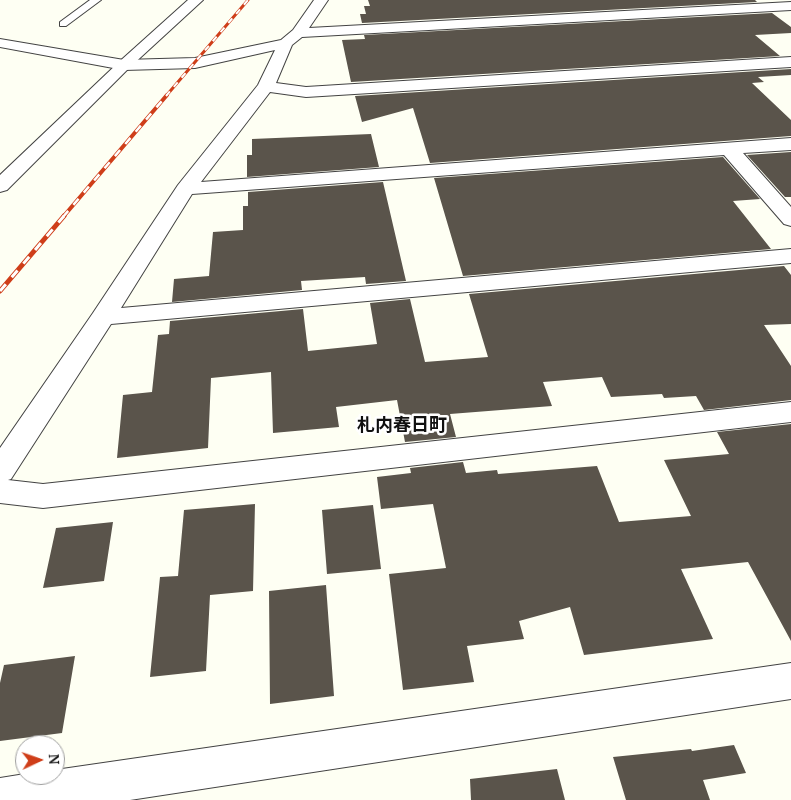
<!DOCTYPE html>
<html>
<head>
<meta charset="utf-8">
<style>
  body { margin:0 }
  #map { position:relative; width:791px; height:800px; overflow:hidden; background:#fefff3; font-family:"PT Serif",serif }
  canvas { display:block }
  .north { position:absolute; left:15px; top:735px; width:50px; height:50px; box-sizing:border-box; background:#fff; border:1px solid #9f9f9f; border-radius:50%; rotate:87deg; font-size:14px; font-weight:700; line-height:20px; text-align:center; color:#101010 }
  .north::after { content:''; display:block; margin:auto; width:18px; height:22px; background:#cf3e19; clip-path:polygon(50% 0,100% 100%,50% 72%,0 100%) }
</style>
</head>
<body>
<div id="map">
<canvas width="791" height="800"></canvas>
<div class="north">N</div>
</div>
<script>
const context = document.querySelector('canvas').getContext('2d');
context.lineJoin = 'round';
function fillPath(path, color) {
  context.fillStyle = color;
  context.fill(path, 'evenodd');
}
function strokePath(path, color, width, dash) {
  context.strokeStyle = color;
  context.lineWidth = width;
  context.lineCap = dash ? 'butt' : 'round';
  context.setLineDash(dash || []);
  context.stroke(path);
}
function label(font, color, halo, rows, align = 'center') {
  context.font = font + ' "PT Serif","Noto Sans JP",serif';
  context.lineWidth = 5;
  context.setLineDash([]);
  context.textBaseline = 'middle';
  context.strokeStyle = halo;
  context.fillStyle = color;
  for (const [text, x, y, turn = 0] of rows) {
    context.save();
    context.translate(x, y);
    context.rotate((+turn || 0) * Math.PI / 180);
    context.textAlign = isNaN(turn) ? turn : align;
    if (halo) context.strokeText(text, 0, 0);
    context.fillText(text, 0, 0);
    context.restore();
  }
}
fillPath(new Path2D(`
  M 368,0 L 755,0 L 757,2 L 362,23 L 360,14 L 366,14 L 364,6 L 370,6 Z
  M 772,13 L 791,27 L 791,33 L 755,35 L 780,56 L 351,82 L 342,40 L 365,39 L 364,35 Z
  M 791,69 L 791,75 L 758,77 L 764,82 L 752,83 L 791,120 L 791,136 L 430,163 L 413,108 L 362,122 L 355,96 Z
  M 371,134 L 379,167 L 247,177 L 247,155 L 252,155 L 252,139 Z
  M 791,152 L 791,197 L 785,197 L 747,155 Z
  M 723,157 L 760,199 L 733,201 L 771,249 L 463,276 L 434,178 Z
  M 383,182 L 406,281 L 366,284 L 365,277 L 301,281 L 302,290 L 172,302 L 174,279 L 209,276 L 213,232 L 243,230 L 243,206 L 248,206 L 248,192 Z
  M 784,266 L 791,275 L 791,324 L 764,325 L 791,366 L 791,400 L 704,410 L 696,396 L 664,398 L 662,394 L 611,397 L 602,377 L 543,382 L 552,406 L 450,414 L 456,437 L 405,442 L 397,400 L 336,407 L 339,427 L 273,433 L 271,372 L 211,378 L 208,448 L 117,458 L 123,395 L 152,392 L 158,335 L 169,334 L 170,321 L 303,309 L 308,351 L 377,344 L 370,303 L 410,299 L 425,362 L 488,357 L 469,294 Z
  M 791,424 L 791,641 L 748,562 L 681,569 L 713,639 L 584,655 L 570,607 L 519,621 L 524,639 L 467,646 L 474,682 L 403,690 L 389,574 L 446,568 L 433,504 L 381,509 L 377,477 L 411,473 L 410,468 L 463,462 L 466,473 L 497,470 L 498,474 L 597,466 L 619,522 L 691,516 L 664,460 L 729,454 L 717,432 Z
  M 255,504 L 253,591 L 210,595 L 206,671 L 150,677 L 160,577 L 178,576 L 184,510 Z
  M 373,505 L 381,569 L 327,574 L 322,510 Z
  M 113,522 L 104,581 L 43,588 L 56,528 Z
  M 326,585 L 334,696 L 270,704 L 269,591 Z
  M 75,656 L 62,733 L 0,741 L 0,683 L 4,665 Z
  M 734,745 L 746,773 L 703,780 L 710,800 L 626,800 L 613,757 L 691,749 L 692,751 Z
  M 557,769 L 565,800 L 471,800 L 470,779 Z`), '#5a544b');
const service = new Path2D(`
  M 90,0 L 101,0 L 66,26 L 60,26 L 60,22 Z`);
const minor = new Path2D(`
  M 314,0 L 328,0 L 309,28 L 791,2 L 791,10 L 302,37 L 292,45 L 276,83 L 306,87 L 791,57 L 791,67 L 306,97 L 270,92 L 201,182 L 791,138 L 791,150 L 743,153 L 791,207 L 791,226 L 784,224 L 724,155 L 192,194 L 121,308 L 791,249 L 791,263 L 111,324 L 11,479 L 8,480 L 43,484 L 791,402 L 791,422 L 43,508 L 0,503 L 0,448 L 93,313 L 178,185 L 258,85 L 275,50 L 195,68 L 124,70 L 0,47 L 0,39 L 124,60 L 195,58 L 281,40 L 293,30 Z
  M 791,663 L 791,699 L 130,800 L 0,800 L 0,778 L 25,774 L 55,775 L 55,770 Z`);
const tertiary = new Path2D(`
  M 188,0 L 203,0 L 129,68 L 7,190 L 0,192 L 0,175 L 119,62 Z`);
strokePath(service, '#434343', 2);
strokePath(minor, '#434343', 2);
strokePath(tertiary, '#434343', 2);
fillPath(service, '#fff');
fillPath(minor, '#fff');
fillPath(tertiary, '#fff');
const railFar2 = new Path2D(`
  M 166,96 L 248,0`);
const railFar1 = new Path2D(`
  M 63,217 L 167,95`);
const rail = new Path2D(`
  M 0,291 L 64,216`);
strokePath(railFar2, '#cf3e19', 3);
strokePath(railFar1, '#cf3e19', 4);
strokePath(rail, '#cf3e19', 5);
strokePath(railFar2, '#fff', 2, [6]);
strokePath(railFar1, '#fff', 2.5, [8]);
strokePath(rail, '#fff', 3, [9]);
label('bold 18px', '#101010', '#fff', [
  ["札内春日町",402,426]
]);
</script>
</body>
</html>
